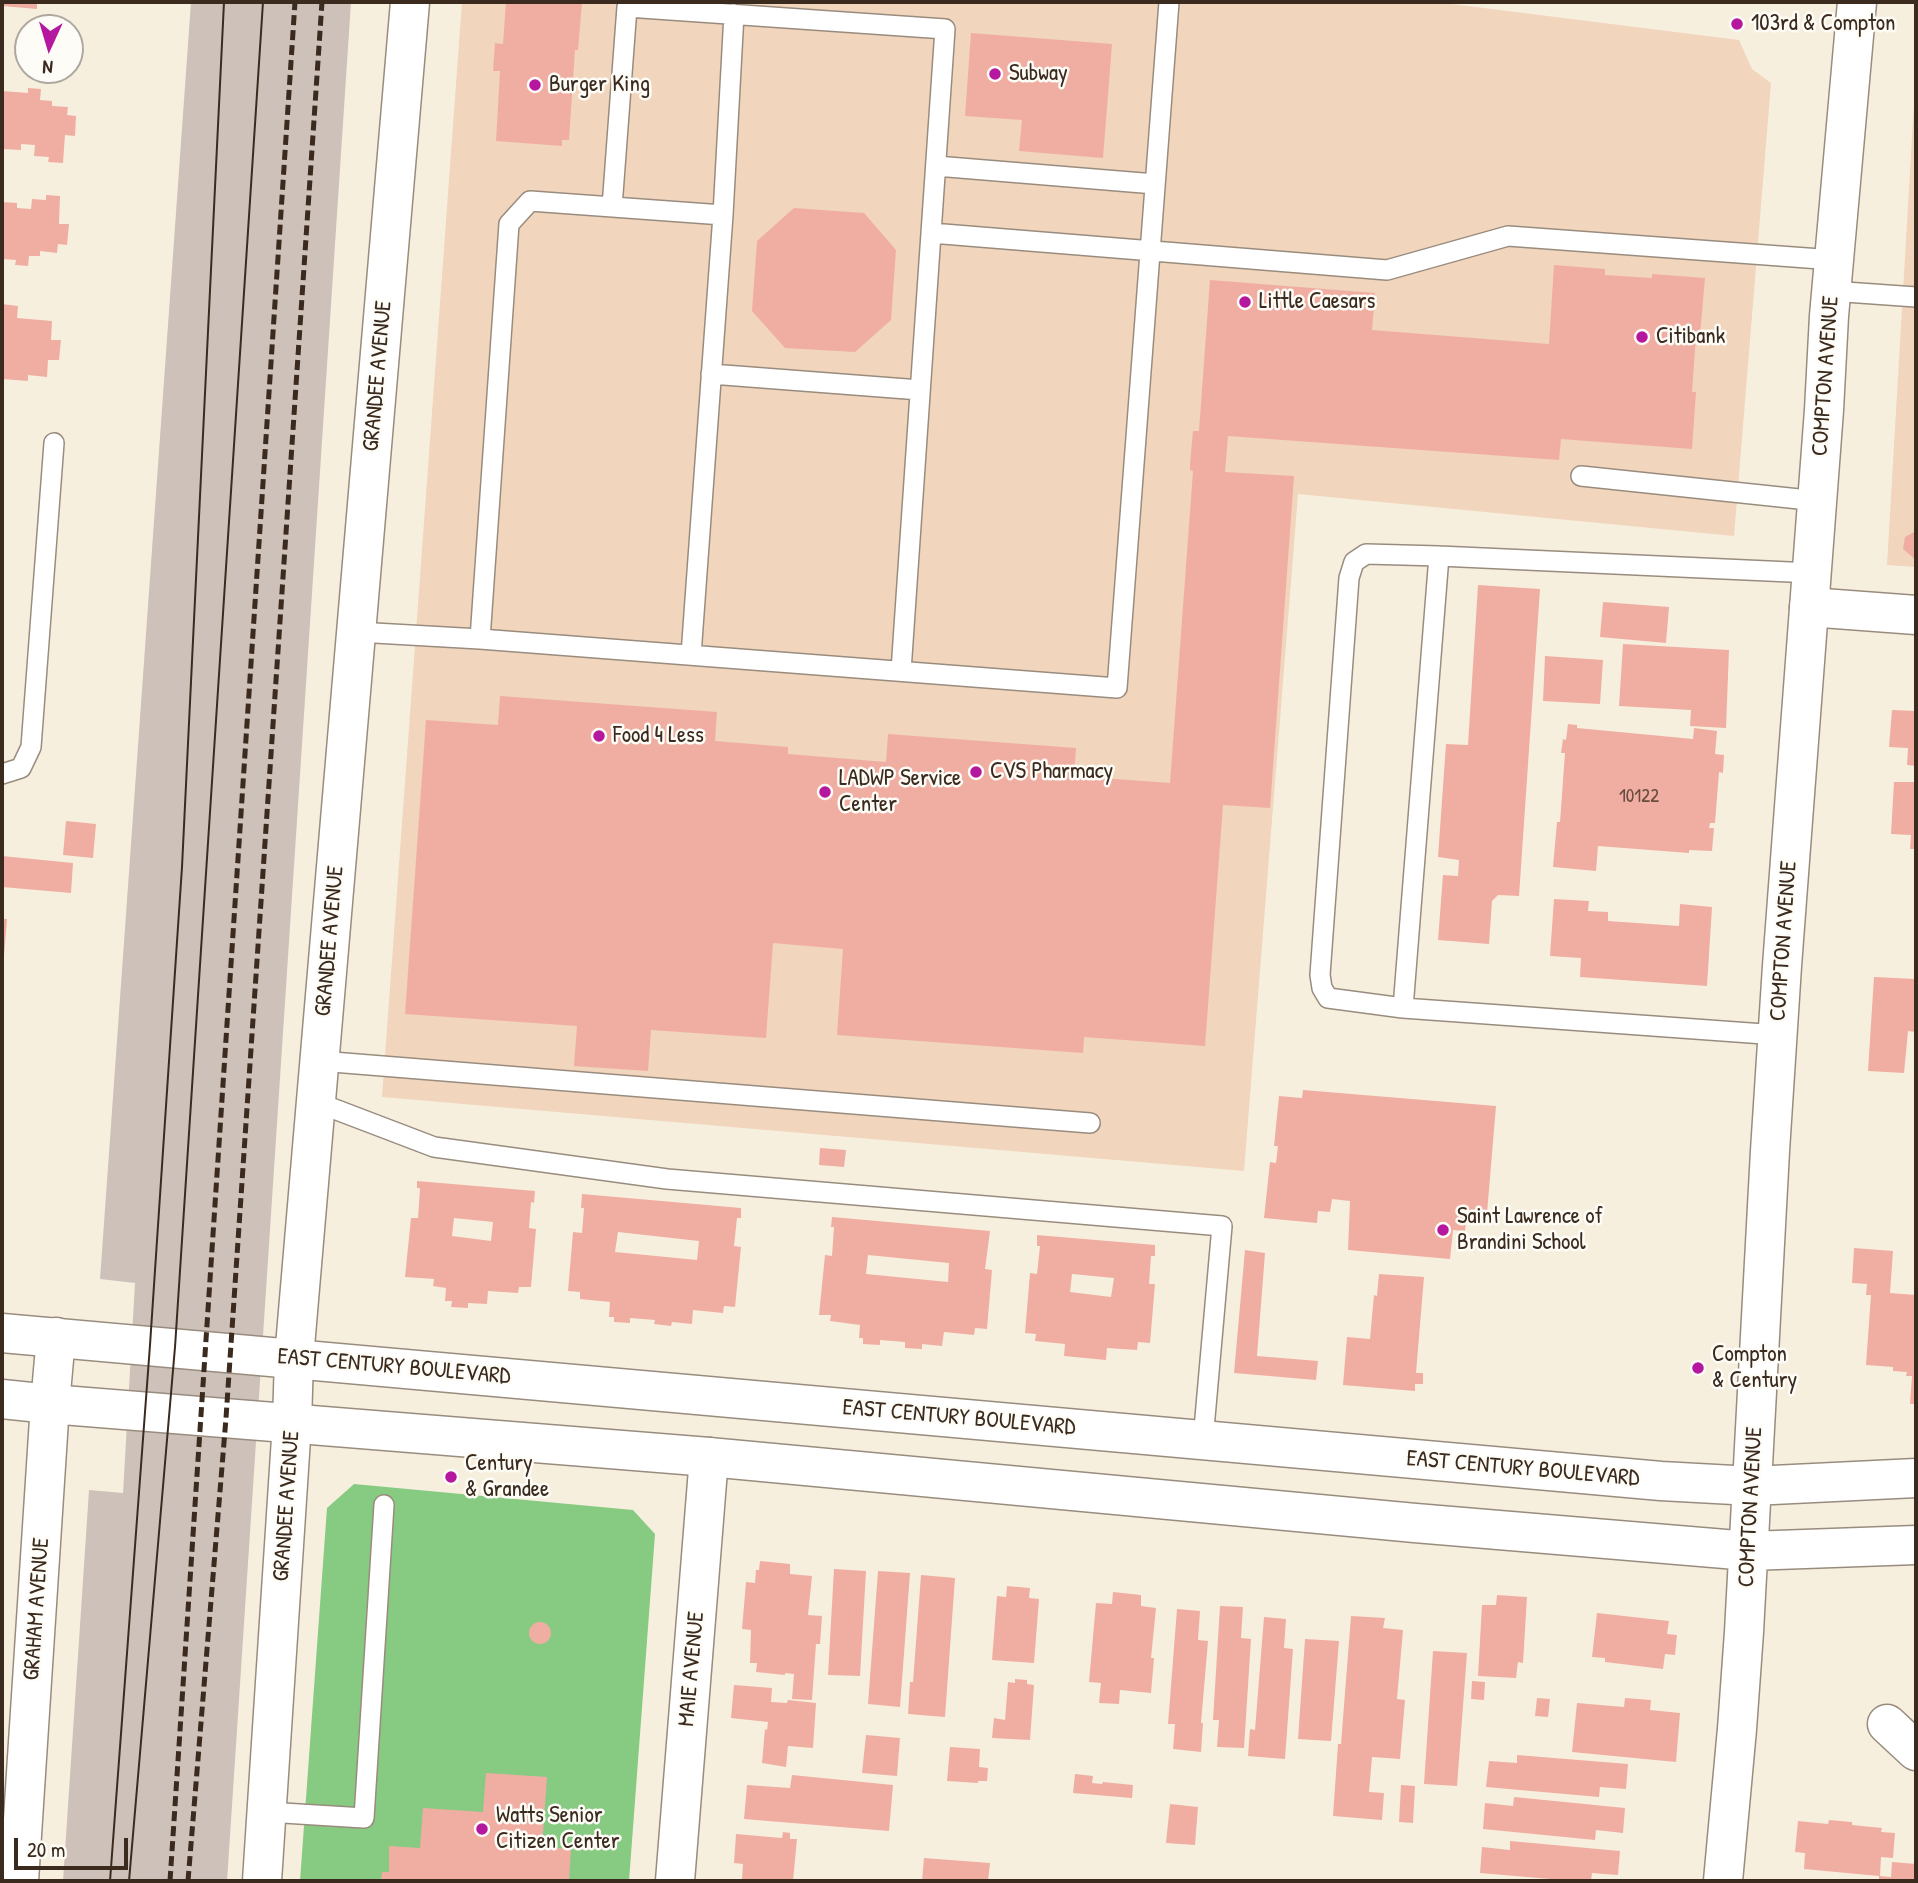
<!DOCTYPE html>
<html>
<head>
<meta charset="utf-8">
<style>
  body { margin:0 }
  #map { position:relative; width:1918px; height:1883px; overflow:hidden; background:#f7efde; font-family:"Patrick Hand",sans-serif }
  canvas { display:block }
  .frame { position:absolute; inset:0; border:4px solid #3b2a1e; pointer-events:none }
  .north { position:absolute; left:14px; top:14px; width:70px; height:70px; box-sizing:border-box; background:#fdfcf7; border:2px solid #afa8a0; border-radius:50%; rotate:184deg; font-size:19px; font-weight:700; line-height:28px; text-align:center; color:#3b2a1e }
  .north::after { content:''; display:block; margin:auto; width:24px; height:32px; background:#b5179e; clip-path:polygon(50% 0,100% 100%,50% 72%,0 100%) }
  .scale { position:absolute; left:14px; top:1838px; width:114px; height:32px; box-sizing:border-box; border:4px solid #3b2a1e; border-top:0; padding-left:9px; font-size:21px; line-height:24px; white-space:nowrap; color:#3b2a1e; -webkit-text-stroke:5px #fdfcf7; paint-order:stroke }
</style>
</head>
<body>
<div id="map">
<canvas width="1918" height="1883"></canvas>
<div class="frame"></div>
<div class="north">N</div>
<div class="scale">20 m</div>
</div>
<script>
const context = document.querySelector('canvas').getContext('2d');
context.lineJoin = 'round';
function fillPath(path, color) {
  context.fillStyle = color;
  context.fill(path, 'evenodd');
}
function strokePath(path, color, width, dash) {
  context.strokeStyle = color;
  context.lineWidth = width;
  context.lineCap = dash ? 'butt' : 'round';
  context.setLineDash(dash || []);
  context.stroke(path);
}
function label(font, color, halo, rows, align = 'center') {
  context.font = font + ' "Patrick Hand",sans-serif';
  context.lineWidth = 5;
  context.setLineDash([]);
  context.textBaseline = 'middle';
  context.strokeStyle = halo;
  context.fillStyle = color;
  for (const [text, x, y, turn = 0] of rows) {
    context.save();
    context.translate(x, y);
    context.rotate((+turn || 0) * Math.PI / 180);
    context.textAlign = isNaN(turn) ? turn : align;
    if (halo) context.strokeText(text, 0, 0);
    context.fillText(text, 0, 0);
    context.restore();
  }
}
fillPath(new Path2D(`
  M 462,2 L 1436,2 L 1739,40 L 1752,69 L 1771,83 L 1734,536 L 1298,494 L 1244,1171 L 382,1097 Z
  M 1916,69 L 1916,567 L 1887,565 Z`), '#f1d5bd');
fillPath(new Path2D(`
  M 191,2 L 351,2 L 227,1881 L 63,1881 L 89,1490 L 123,1493 L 135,1283 L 100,1279 Z`), '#cec1ba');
fillPath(new Path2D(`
  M 354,1484 L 633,1510 L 655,1534 L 629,1881 L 300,1881 L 327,1508 Z`), '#87ca82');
fillPath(new Path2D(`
  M 2,2 L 37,2 L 37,9 L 2,6 Z
  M 506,2 L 582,2 L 578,50 L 575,50 L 569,140 L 562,140 L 562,146 L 496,141 L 500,71 L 493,71 L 495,43 L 503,44 Z
  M 971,33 L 1112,44 L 1103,158 L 1019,151 L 1022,120 L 965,116 Z
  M 28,88 L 41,89 L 40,100 L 52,101 L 52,106 L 68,107 L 67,115 L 76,116 L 75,136 L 65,135 L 63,163 L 48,162 L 49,157 L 34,156 L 35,145 L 21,144 L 21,150 L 2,149 L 2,91 L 28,93 Z
  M 46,195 L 60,196 L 59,224 L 69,224 L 67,245 L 58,244 L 57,253 L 40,251 L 40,256 L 29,256 L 28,266 L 15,265 L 16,260 L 2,259 L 2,202 L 17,203 L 17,208 L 31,209 L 32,199 L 46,200 Z
  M 794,208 L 864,213 L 896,250 L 891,320 L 855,352 L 785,348 L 752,311 L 757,241 Z
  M 1554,265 L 1605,269 L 1605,275 L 1652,278 L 1652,274 L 1705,278 L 1700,335 L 1696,335 L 1692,392 L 1696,392 L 1692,449 L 1561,439 L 1559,460 L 1228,436 L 1225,472 L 1294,476 L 1270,808 L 1223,805 L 1205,1046 L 1084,1037 L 1083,1053 L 837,1035 L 843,949 L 773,943 L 766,1038 L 651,1030 L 648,1071 L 574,1066 L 577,1026 L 405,1014 L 426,720 L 498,725 L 500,696 L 717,712 L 715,741 L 788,747 L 788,754 L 886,762 L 888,734 L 1076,748 L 1074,776 L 1170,783 L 1193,471 L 1190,470 L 1190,464 L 1193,431 L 1199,431 L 1210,280 L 1375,293 L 1372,330 L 1549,344 Z
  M 2,304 L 18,306 L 17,318 L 52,321 L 51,340 L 61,340 L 59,360 L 48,360 L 47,377 L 28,375 L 28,381 L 2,379 Z
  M 1916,531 L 1916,560 L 1903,549 L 1905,537 Z
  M 1478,585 L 1540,589 L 1519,896 L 1498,895 L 1492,901 L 1489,944 L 1438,940 L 1443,875 L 1458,876 L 1459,860 L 1438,857 L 1446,744 L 1468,745 Z
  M 1603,602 L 1669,607 L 1666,643 L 1600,637 Z
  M 1623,644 L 1729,650 L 1726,728 L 1690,726 L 1691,710 L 1619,706 Z
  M 1545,656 L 1603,660 L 1600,704 L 1543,701 Z
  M 1892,710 L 1916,711 L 1916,766 L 1907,765 L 1908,748 L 1889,747 Z
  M 1568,724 L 1577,725 L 1577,728 L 1693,739 L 1694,728 L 1717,731 L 1715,754 L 1724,755 L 1723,773 L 1719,772 L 1715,823 L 1710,823 L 1709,828 L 1714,828 L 1712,851 L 1689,850 L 1689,853 L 1598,846 L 1596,871 L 1553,867 L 1557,822 L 1560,822 L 1565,753 L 1561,753 L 1563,739 L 1566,740 Z
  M 1914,777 L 1916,777 L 1916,849 L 1910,849 L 1911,835 L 1891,834 L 1894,782 L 1914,782 Z
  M 66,821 L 96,824 L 93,858 L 63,855 Z
  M 2,856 L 73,863 L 71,893 L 2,887 Z
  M 1554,899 L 1589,901 L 1588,911 L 1608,912 L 1608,921 L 1679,926 L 1680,904 L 1712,907 L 1707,986 L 1580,977 L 1581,958 L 1550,956 Z
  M 2,919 L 7,919 L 4,956 L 2,956 Z
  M 1874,977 L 1916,979 L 1916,1032 L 1908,1031 L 1904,1073 L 1868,1071 Z
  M 1303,1090 L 1496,1106 L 1487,1213 L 1467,1212 L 1465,1231 L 1453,1230 L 1450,1259 L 1348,1250 L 1350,1201 L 1332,1199 L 1330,1212 L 1318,1211 L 1317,1223 L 1264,1218 L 1270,1162 L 1276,1163 L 1278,1146 L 1274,1146 L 1279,1096 L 1302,1098 Z
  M 820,1148 L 846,1150 L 844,1167 L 819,1165 Z
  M 417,1181 L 535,1191 L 534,1203 L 531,1202 L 529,1228 L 536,1229 L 531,1287 L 519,1287 L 518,1293 L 488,1291 L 487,1304 L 468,1303 L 468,1308 L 451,1307 L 452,1301 L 445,1301 L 446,1288 L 433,1286 L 434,1279 L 405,1277 L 411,1218 L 418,1218 L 420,1188 L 417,1188 ZM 454,1218 L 493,1222 L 491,1241 L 452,1236 Z
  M 582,1194 L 741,1208 L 741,1218 L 737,1218 L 734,1246 L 741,1247 L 735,1307 L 724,1306 L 723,1313 L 693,1310 L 692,1324 L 672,1322 L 671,1326 L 654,1324 L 655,1320 L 630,1318 L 630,1323 L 614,1322 L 614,1317 L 609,1317 L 610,1302 L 580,1299 L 580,1292 L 568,1291 L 573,1232 L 582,1233 L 584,1208 L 581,1208 ZM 618,1232 L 699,1241 L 697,1260 L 615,1252 Z
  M 832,1217 L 990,1231 L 985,1269 L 992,1270 L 987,1329 L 975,1328 L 974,1335 L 944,1332 L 942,1346 L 922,1344 L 922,1349 L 905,1348 L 905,1342 L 880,1340 L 880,1345 L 863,1344 L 863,1338 L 859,1338 L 860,1325 L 830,1321 L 831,1315 L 819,1315 L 825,1255 L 832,1256 L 834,1227 L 831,1227 ZM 868,1255 L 949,1263 L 948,1282 L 866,1274 Z
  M 1037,1235 L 1155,1245 L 1155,1256 L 1151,1256 L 1149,1284 L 1155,1284 L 1150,1343 L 1138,1342 L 1137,1350 L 1107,1348 L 1106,1360 L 1064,1356 L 1065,1344 L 1035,1341 L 1036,1334 L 1025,1333 L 1030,1273 L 1037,1274 L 1040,1246 L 1037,1246 ZM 1072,1274 L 1114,1278 L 1111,1297 L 1070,1292 Z
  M 1854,1248 L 1893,1251 L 1890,1293 L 1916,1295 L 1916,1404 L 1910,1404 L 1912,1376 L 1906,1376 L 1907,1372 L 1893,1371 L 1893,1367 L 1866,1365 L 1871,1295 L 1866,1295 L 1867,1284 L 1852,1283 Z
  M 1245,1250 L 1265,1253 L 1257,1356 L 1318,1361 L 1316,1380 L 1234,1373 Z
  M 1379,1274 L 1424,1277 L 1416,1373 L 1423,1373 L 1423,1384 L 1415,1384 L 1415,1391 L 1343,1385 L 1347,1337 L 1370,1339 L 1374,1295 L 1377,1296 Z
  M 760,1561 L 790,1564 L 790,1574 L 812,1576 L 808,1615 L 822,1616 L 820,1644 L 816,1644 L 812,1700 L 792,1699 L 794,1674 L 785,1673 L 785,1675 L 756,1672 L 757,1663 L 750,1663 L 751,1630 L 742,1629 L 746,1582 L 755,1583 L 756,1570 L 759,1570 Z
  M 834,1569 L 866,1571 L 860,1676 L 828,1675 Z
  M 878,1571 L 910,1573 L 900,1707 L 868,1704 Z
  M 921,1575 L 955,1578 L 945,1717 L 908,1714 L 910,1682 L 913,1682 Z
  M 1007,1586 L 1030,1588 L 1029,1598 L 1039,1599 L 1034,1663 L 992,1660 L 997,1596 L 1006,1597 Z
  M 1113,1592 L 1141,1595 L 1141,1606 L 1156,1608 L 1151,1658 L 1154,1658 L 1151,1693 L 1120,1690 L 1119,1704 L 1099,1703 L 1101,1683 L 1089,1682 L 1096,1603 L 1112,1604 Z
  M 1497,1595 L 1527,1597 L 1523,1663 L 1518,1662 L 1516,1678 L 1478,1676 L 1482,1605 L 1496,1605 Z
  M 1220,1606 L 1243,1607 L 1241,1638 L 1251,1639 L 1244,1748 L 1217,1747 L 1219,1720 L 1213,1720 Z
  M 1177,1609 L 1200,1611 L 1198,1640 L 1208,1641 L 1201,1723 L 1203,1723 L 1201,1752 L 1173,1749 L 1175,1724 L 1168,1724 Z
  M 1597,1613 L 1669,1621 L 1667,1634 L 1677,1635 L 1675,1655 L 1665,1654 L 1663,1669 L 1605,1662 L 1605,1658 L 1592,1657 Z
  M 1351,1616 L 1385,1618 L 1383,1628 L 1403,1630 L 1397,1699 L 1405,1700 L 1400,1759 L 1372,1757 L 1369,1792 L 1384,1793 L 1382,1820 L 1333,1816 L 1338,1744 L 1341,1744 Z
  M 1264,1617 L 1286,1619 L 1284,1648 L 1293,1649 L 1285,1759 L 1248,1756 L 1250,1729 L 1255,1730 Z
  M529 1633a11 11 0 1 1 22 0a11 11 0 1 1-22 0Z
  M 1305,1639 L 1339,1641 L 1331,1741 L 1298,1739 Z
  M 1433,1651 L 1467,1653 L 1457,1786 L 1424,1784 Z
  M 1015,1679 L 1027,1680 L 1027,1684 L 1034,1685 L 1030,1740 L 992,1738 L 994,1718 L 1005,1720 L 1008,1682 L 1015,1683 Z
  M 1472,1681 L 1485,1682 L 1484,1700 L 1471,1699 Z
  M 734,1685 L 772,1688 L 771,1702 L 787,1703 L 788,1700 L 816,1703 L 813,1748 L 788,1746 L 786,1767 L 762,1763 L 765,1729 L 767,1730 L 768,1722 L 731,1718 Z
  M 1537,1698 L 1550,1699 L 1548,1717 L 1535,1716 Z
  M 1625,1698 L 1651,1700 L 1650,1710 L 1680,1713 L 1676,1762 L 1572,1752 L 1577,1703 L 1624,1707 Z
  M 866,1735 L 900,1738 L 897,1776 L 862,1773 Z
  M 950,1747 L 980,1749 L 979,1767 L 988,1768 L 987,1781 L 978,1781 L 978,1783 L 947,1781 Z
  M 1517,1755 L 1628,1764 L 1626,1789 L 1600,1787 L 1599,1797 L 1486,1787 L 1489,1761 L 1517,1763 Z
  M 486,1773 L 547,1777 L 542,1847 L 571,1849 L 569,1881 L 381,1881 L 382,1872 L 389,1872 L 389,1846 L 420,1848 L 423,1808 L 483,1812 Z
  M 1075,1774 L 1093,1776 L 1092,1783 L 1102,1784 L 1103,1782 L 1133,1785 L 1132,1798 L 1073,1793 Z
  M 792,1775 L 893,1785 L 889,1831 L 744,1819 L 747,1785 L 790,1788 Z
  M 1401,1785 L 1415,1786 L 1413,1823 L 1399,1822 Z
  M 1514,1797 L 1625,1808 L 1623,1833 L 1596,1830 L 1595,1840 L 1483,1829 L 1485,1803 L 1513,1806 Z
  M 1170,1804 L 1198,1807 L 1195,1845 L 1166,1843 Z
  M 1829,1820 L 1852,1822 L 1852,1825 L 1882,1828 L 1881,1832 L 1895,1833 L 1893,1858 L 1881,1857 L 1880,1876 L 1891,1877 L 1892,1862 L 1916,1864 L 1914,1881 L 1879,1881 L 1879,1876 L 1804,1869 L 1805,1853 L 1795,1852 L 1798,1821 L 1828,1824 Z
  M 783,1832 L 790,1833 L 790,1839 L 797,1839 L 793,1881 L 742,1879 L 743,1864 L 734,1863 L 736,1834 L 782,1838 Z
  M 1510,1841 L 1620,1851 L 1618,1875 L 1592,1873 L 1591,1881 L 1574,1881 L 1480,1873 L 1482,1847 L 1510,1850 Z
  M 924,1858 L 990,1863 L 988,1881 L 922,1881 Z`), '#f0aea2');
const service = new Path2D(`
  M 936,166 L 1155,184
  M 612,207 L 627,7 L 945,29 L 901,671
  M 723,215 L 530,201 L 509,224 L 480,639 L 1117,688 L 1169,2
  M 931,233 L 1387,270 L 1508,236 L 1834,260
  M 1831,291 L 1916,297
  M 711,374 L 920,390
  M 1581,476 L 1818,501
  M 357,632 L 480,639
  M 691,655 L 723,215 L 734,14
  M 2,774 L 21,768 L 31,747 L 54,443
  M 1403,1008 L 1439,556
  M 1778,1035 L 1403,1008 L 1328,998 L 1322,988 L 1320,975 L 1349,578 L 1354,562 L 1366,554 L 1439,556 L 1812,573
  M 320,1061 L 1090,1123
  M 316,1102 L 434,1147 L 667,1179 L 1222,1226 L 1203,1440
  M 267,1812 L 364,1818 L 384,1505`);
const minor = new Path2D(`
  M 1809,607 L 1916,615
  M 1887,1724 L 1916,1751
  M 262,1881 L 292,1423 L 294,1358 L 410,2
  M 675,1881 L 709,1457`);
const tertiary = new Path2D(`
  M 19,1881 L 50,1404 L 56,1337`);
const secondary = new Path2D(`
  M 2,1333 L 1661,1481 L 1752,1486 L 1916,1478
  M 2,1399 L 50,1404 L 709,1457 L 1415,1523 L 1749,1551 L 1916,1545
  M 1723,1881 L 1737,1729 L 1744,1632 L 1770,1151 L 1782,966 L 1824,410 L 1829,316 L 1857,2`);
strokePath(service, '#998c7e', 22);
strokePath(minor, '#998c7e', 41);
strokePath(tertiary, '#998c7e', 41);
strokePath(secondary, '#998c7e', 41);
strokePath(service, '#fff', 19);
strokePath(minor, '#fff', 38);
strokePath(tertiary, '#fff', 38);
strokePath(secondary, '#fff', 38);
strokePath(new Path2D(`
  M 110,1881 L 150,1345 L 182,867 L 224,2
  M 129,1881 L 175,1347 L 263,2`), '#3b2a1e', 2);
strokePath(new Path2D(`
  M 170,1881 L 295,2
  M 188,1881 L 226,1418 L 322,2`), '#3b2a1e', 5, [10, 5]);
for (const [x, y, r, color] of [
  [1737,24,7,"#b5179e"],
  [995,74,7,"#b5179e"],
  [535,85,7,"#b5179e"],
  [1245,302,7,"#b5179e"],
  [1642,337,7,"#b5179e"],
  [599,736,7,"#b5179e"],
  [976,772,7,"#b5179e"],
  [825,792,7,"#b5179e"],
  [1443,1230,7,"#b5179e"],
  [1698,1368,7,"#b5179e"],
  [451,1477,7,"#b5179e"],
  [482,1829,7,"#b5179e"]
]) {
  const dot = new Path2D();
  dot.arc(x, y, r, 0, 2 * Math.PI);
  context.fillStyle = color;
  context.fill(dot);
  strokePath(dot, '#fdfcf7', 2.5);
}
label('19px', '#684b3f', null, [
  ["10122",1639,797]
]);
label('23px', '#3b2a1e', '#fdfcf7', [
  ["103rd & Compton",1751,24],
  ["Subway",1009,74],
  ["Burger King",549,85],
  ["Little Caesars",1259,302],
  ["Citibank",1656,337],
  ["Food 4 Less",613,736],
  ["CVS Pharmacy",990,772],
  ["LADWP Service",839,779],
  ["Center",839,805],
  ["Saint Lawrence of",1457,1217],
  ["Brandini School",1457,1243],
  ["Compton",1712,1355],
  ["& Century",1712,1381],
  ["Century",465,1464],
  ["& Grandee",465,1490],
  ["Watts Senior",496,1816],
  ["Citizen Center",496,1842]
], 'left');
label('23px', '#3b2a1e', '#fdfcf7', [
  ["GRANDEE AVENUE",378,376,-85],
  ["COMPTON AVENUE",1826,376,-86],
  ["GRANDEE AVENUE",330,941,-85],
  ["COMPTON AVENUE",1784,941,-86],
  ["EAST CENTURY BOULEVARD",394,1367,5],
  ["EAST CENTURY BOULEVARD",959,1418,5],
  ["EAST CENTURY BOULEVARD",1523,1469,5],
  ["GRANDEE AVENUE",287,1506,-86],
  ["COMPTON AVENUE",1751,1507,-87],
  ["GRAHAM AVENUE",37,1609,-86],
  ["MAIE AVENUE",692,1669,-85]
]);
</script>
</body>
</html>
